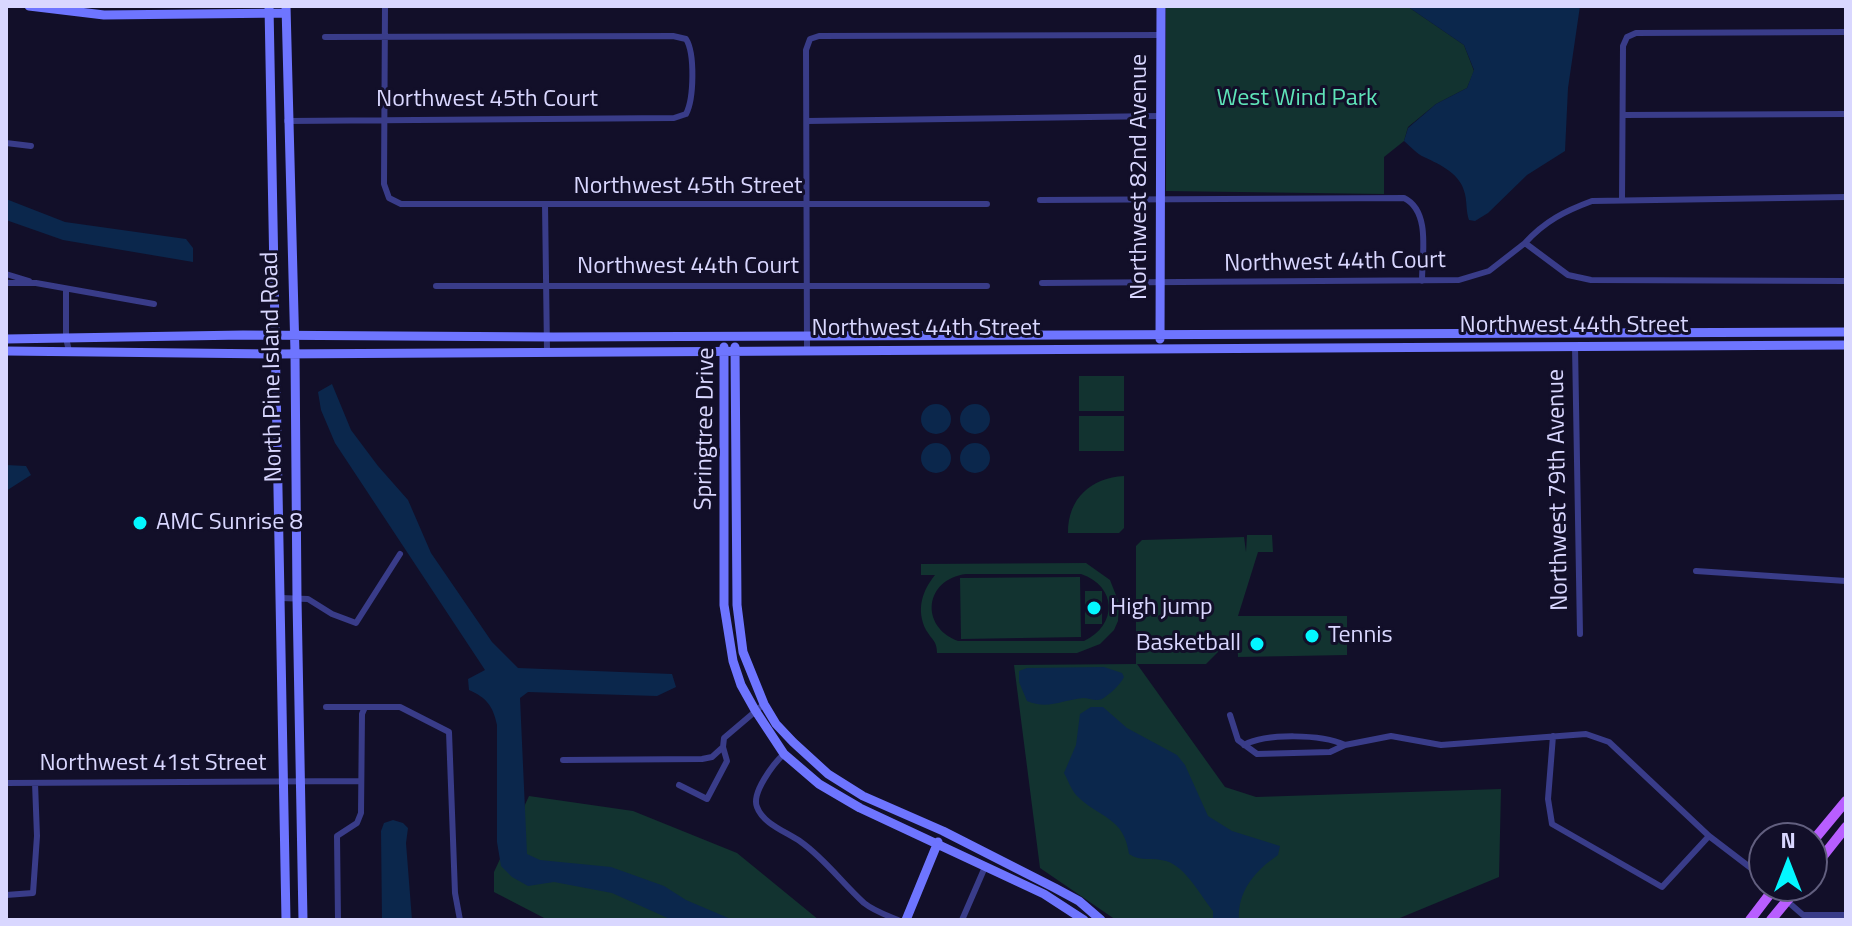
<!DOCTYPE html>
<html>
<head>
<meta charset="utf-8">
<style>
  body { margin:0 }
  #map { position:relative; width:1852px; height:926px; overflow:hidden; background:#120f29; font-family:"Titillium Web",sans-serif }
  canvas { display:block }
  .frame { position:absolute; inset:0; border:8px solid #d9d7ff; pointer-events:none }
  .north { position:absolute; left:1748px; top:822px; width:80px; height:80px; box-sizing:border-box; background:#120f29; border:2px solid #625f7f; border-radius:50%; rotate:0deg; font-size:22px; font-weight:700; line-height:32px; text-align:center; color:#d9d7ff }
  .north::after { content:''; display:block; margin:auto; width:28px; height:36px; background:#03f7ff; clip-path:polygon(50% 0,100% 100%,50% 72%,0 100%) }
</style>
</head>
<body>
<div id="map">
<canvas width="1852" height="926"></canvas>
<div class="frame"></div>
<div class="north">N</div>
</div>
<script>
const context = document.querySelector('canvas').getContext('2d');
context.lineJoin = 'round';
function fillPath(path, color) {
  context.fillStyle = color;
  context.fill(path, 'evenodd');
}
function strokePath(path, color, width, dash) {
  context.strokeStyle = color;
  context.lineWidth = width;
  context.lineCap = dash ? 'butt' : 'round';
  context.setLineDash(dash || []);
  context.stroke(path);
}
function label(font, color, halo, rows, align = 'center') {
  context.font = font + ' "Titillium Web",sans-serif';
  context.lineWidth = 6;
  context.setLineDash([]);
  context.textBaseline = 'middle';
  context.strokeStyle = halo;
  context.fillStyle = color;
  for (const [text, x, y, turn = 0] of rows) {
    context.save();
    context.translate(x, y);
    context.rotate((+turn || 0) * Math.PI / 180);
    context.textAlign = isNaN(turn) ? turn : align;
    if (halo) context.strokeText(text, 0, 0);
    context.fillText(text, 0, 0);
    context.restore();
  }
}
fillPath(new Path2D(`
  M 1166,6 L 1407,6 L 1464,45 L 1474,71 L 1467,88 L 1436,104 L 1408,127 L 1404,141 L 1384,157 L 1384,194 L 1166,191 Z
  M 1079,376 L 1124,376 L 1124,411 L 1079,411 Z
  M 1079,416 L 1124,416 L 1124,451 L 1079,451 Z
  M 1124,476 L 1124,528 L 1119,533 L 1068,533 C 1068,498 1091,478 1124,476 Z
  M 1247,535 L 1272,535 L 1273,552 L 1258,552 L 1238,616 L 1347,616 L 1347,655 L 1238,657 L 1237,633 L 1206,664 L 1137,664 L 1225,787 L 1256,797 L 1501,789 L 1499,877 L 1395,920 L 1116,920 L 1040,868 L 1014,665 L 1136,664 L 1136,546 L 1142,540 L 1244,537 L 1246,552 Z
  M 1086,563 L 1110,580 L 1119,603 L 1118,621 L 1114,630 L 1100,644 L 1077,653 L 937,653 C 937,641 932,640 926,630 C 916,610 922,591 935,575 L 921,575 L 921,564 ZM 966,574 L 1081,574 C 1117,586 1118,625 1084,641 L 958,641 C 919,626 925,579 966,574 Z
  M 1080,577 L 1081,637 L 961,639 L 960,578 Z
  M 1085,591 L 1102,591 L 1102,624 L 1085,624 Z
  M 529,796 L 633,811 L 737,853 L 819,920 L 548,920 L 494,892 L 494,872 Z`), '#123330');
fillPath(new Path2D(`
  M 1407,6 L 1580,6 L 1568,88 L 1565,151 L 1527,175 L 1488,213 L 1475,221 L 1469,220 C 1466,211 1467,203 1465,194 C 1461,174 1441,165 1424,157 C 1417,154 1410,146 1404,141 L 1408,128 L 1436,104 L 1467,88 L 1474,70 L 1464,45 Z
  M 6,199 L 65,222 L 186,239 L 193,248 L 193,262 L 63,240 L 6,220 Z
  M 332,384 L 351,430 L 378,466 L 408,500 L 431,553 L 492,642 L 518,668 L 672,674 L 676,687 L 657,696 L 528,692 L 520,698 L 527,854 L 540,860 L 611,867 L 664,886 L 686,900 L 733,920 L 672,920 L 612,893 L 554,882 L 528,886 L 512,877 L 501,866 L 497,842 L 497,725 C 493,706 487,698 469,690 L 468,679 L 485,670 L 335,443 L 321,410 L 318,392 Z
  M960 419a15 15 0 1 1 30 0a15 15 0 1 1-30 0Z
  M921 419a15 15 0 1 1 30 0a15 15 0 1 1-30 0Z
  M921 458a15 15 0 1 1 30 0a15 15 0 1 1-30 0Z
  M960 458a15 15 0 1 1 30 0a15 15 0 1 1-30 0Z
  M 6,465 L 26,466 L 31,475 L 6,491 Z
  M 1104,667 L 1122,673 L 1124,677 C 1121,684 1109,695 1102,699 C 1096,702 1089,698 1083,698 C 1062,700 1048,710 1027,701 L 1019,682 L 1019,671 L 1027,668 Z
  M 1091,707 L 1103,707 L 1127,728 L 1177,755 L 1185,765 L 1208,816 L 1232,831 L 1280,846 L 1278,855 C 1256,870 1237,891 1239,920 L 1213,920 L 1213,911 C 1200,895 1186,867 1166,861 C 1153,857 1141,862 1129,854 C 1124,816 1098,818 1076,795 C 1071,789 1068,780 1064,773 L 1076,745 L 1080,714 Z
  M 393,820 L 403,823 L 408,828 L 406,843 L 412,920 L 382,920 L 381,831 L 384,823 Z`), '#0b274c');
strokePath(new Path2D(`
  M 385,6 L 384,184 L 389,198 L 401,204 L 987,204
  M 1623,115 L 1846,114
  M 287,121 L 674,118 L 686,114 C 694,99 695,53 686,39 L 673,36 L 325,37
  M 807,121 L 1160,116
  M 6,143 L 31,146
  M 1040,200 L 1404,198 C 1431,211 1422,255 1422,281
  M 1622,200 L 1623,46 L 1627,37 L 1636,33 L 1846,32
  M 545,204 L 547,350
  M 1525,243 C 1545,221 1565,211 1592,201 L 1846,197
  M 6,274 L 29,281
  M 6,283 L 36,283 L 154,304
  M 1042,283 L 1459,280 L 1489,271 L 1525,243 L 1568,275 L 1591,280 L 1846,281
  M 436,286 L 987,286
  M 66,289 L 66,338 L 69,351
  M 1575,346 L 1580,634
  M 807,349 L 806,50 L 810,39 L 819,36 L 1161,35
  M 1696,571 L 1846,581
  M 281,598 L 308,599 L 332,614 L 356,623 L 400,554
  M 326,707 L 400,707 L 449,732 L 455,893 L 460,920
  M 1230,715 L 1238,740 L 1257,754 L 1330,752 L 1345,745 L 1391,736 L 1441,745 L 1586,734 L 1609,742 L 1709,836 L 1764,878
  M 1553,736 L 1548,799 L 1552,824 L 1662,887 L 1709,836
  M 1244,745 C 1267,733 1321,734 1345,745
  M 784,754 C 774,763 751,793 757,807 C 763,824 787,832 801,842 C 825,859 842,883 864,903 C 874,911 886,915 898,920
  M 563,760 L 702,759 L 712,757 L 723,747
  M 6,783 L 360,781
  M 679,785 L 707,799 L 727,761 L 723,747 L 724,738 L 764,704
  M 6,895 L 33,893 L 37,836 L 35,783
  M 1787,901 L 1803,915 L 1846,915
  M 338,920 L 337,836 L 357,823 L 361,813 L 362,714 L 365,707
  M 962,920 L 985,867`), '#393c89', 6);
strokePath(new Path2D(`
  M 29,6 L 104,15 L 286,13
  M 269,6 L 286,920
  M 286,6 L 295,353 L 297,599 L 303,920
  M 6,339 L 243,335 L 553,337 L 1846,332
  M 1160,339 L 1161,6
  M 724,347 L 724,605 L 733,661 L 741,685 L 755,710 L 784,754 L 819,784 L 860,808 L 1044,894 L 1084,920
  M 735,347 L 737,605 L 743,652 L 764,704 L 776,724 L 793,742 L 828,774 L 863,796 L 943,831 L 1055,888 L 1079,901 L 1101,920
  M 6,351 L 274,354 L 1846,345
  M 906,920 L 938,842`), '#6e75ff', 9);
strokePath(new Path2D(`
  M 1812,842 L 1846,801
  M 1812,870 L 1846,827
  M 1750,920 L 1776,886
  M 1771,920 L 1799,886`), '#b85eff', 10);
for (const [x, y, r, color] of [
  [140,523,8,"#03f7ff"],
  [1094,608,8,"#03f7ff"],
  [1312,636,8,"#03f7ff"],
  [1257,644,8,"#03f7ff"]
]) {
  const dot = new Path2D();
  dot.arc(x, y, r, 0, 2 * Math.PI);
  context.fillStyle = color;
  context.fill(dot);
  strokePath(dot, '#120f29', 3);
}
label('24px', '#5fe4b9', '#120f29', [
  ["West Wind Park",1297,99]
]);
label('24px', '#d9d7ff', '#120f29', [
  ["Northwest 45th Court",487,100],
  ["Northwest 82nd Avenue",1140,177,-90],
  ["Northwest 45th Street",688,187],
  ["Northwest 44th Court",1335,263,-1],
  ["Northwest 44th Court",688,267],
  ["Northwest 44th Street",1574,326],
  ["Northwest 44th Street",926,329],
  ["North Pine Island Road",273,367,-91],
  ["Springtree Drive",706,429,-89],
  ["Northwest 79th Avenue",1559,490,-91],
  ["Northwest 41st Street",153,764]
]);
label('24px', '#d9d7ff', '#120f29', [
  ["AMC Sunrise 8",156,523],
  ["High jump",1110,608],
  ["Tennis",1328,636],
  ["Basketball",1241,644,"right"]
], 'left');
</script>
</body>
</html>
